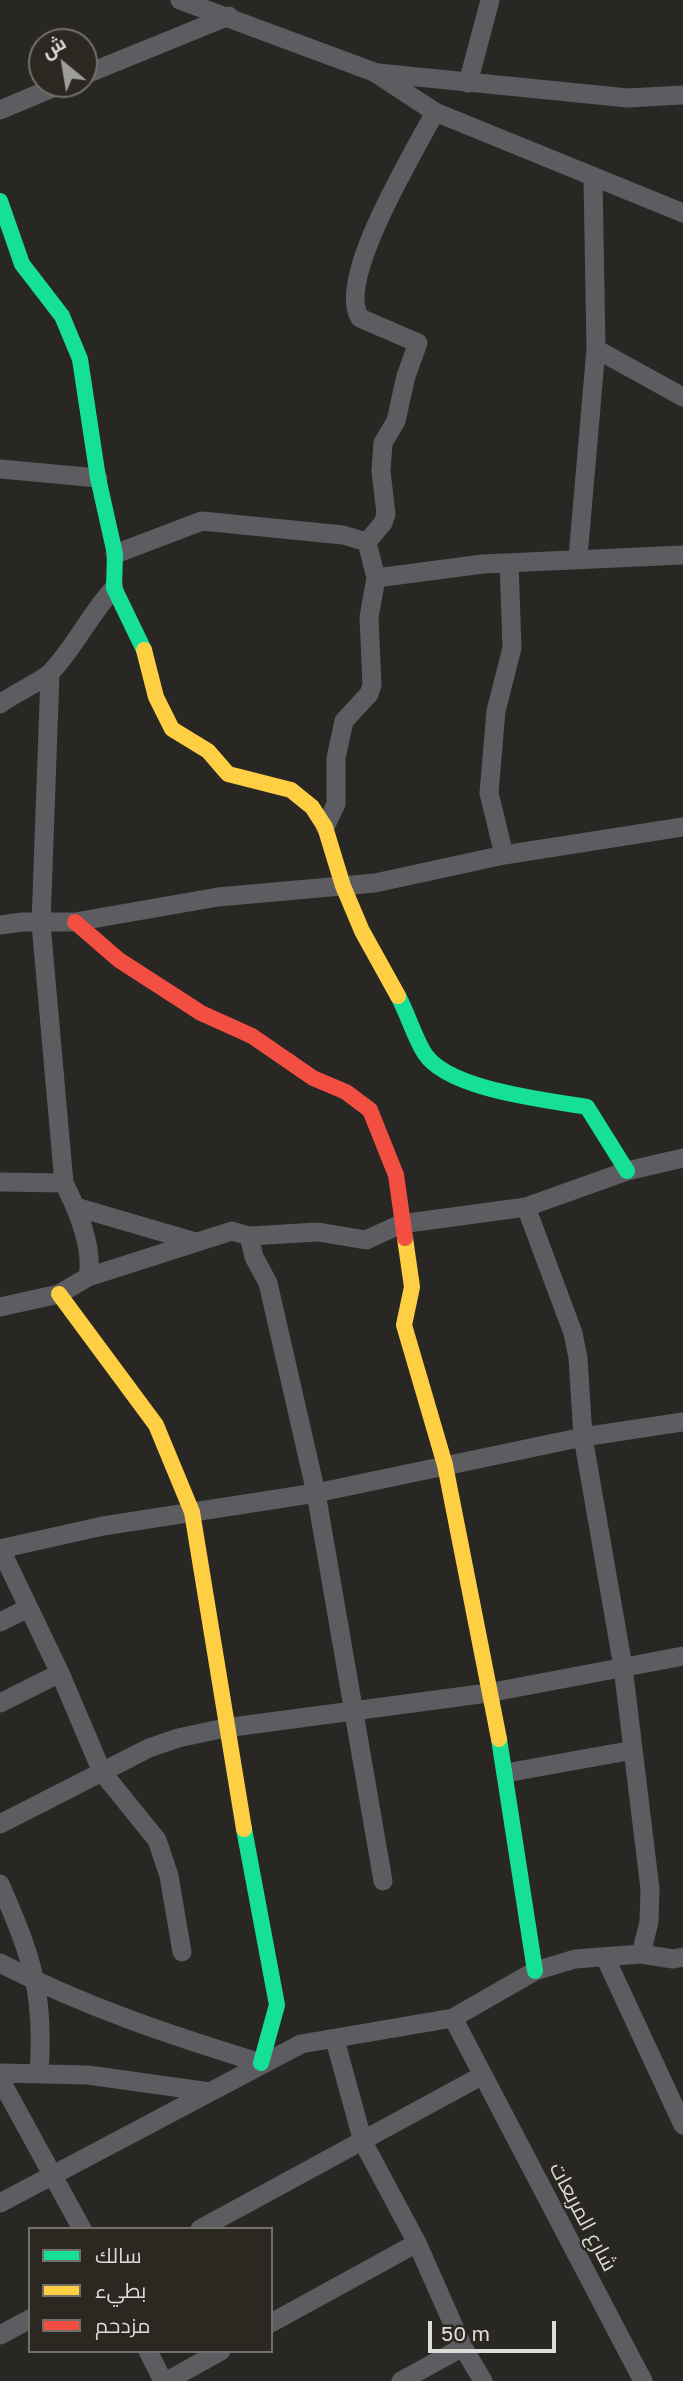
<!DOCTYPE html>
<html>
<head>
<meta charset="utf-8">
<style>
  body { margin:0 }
  #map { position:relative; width:683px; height:2381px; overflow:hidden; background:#292724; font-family:"Golos Text",Cairo,sans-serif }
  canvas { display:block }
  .legend { position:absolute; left:28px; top:2227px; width:245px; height:126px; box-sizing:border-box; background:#2b2822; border:2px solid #73706b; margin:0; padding:9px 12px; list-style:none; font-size:21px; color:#dedcd8 }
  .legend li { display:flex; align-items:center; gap:14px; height:35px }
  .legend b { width:35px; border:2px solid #73706b }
  .north { position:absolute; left:28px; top:28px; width:70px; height:70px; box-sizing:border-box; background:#2b2822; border:2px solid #73706b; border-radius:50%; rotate:330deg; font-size:19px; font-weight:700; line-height:28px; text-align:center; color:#dedcd8 }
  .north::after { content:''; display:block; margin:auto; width:24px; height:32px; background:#9f9d99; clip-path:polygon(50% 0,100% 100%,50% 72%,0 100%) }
  .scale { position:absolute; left:428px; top:2321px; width:128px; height:32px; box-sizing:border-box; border:4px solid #dedcd8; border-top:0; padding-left:9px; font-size:21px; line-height:24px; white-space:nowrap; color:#dedcd8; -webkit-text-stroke:5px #2b2822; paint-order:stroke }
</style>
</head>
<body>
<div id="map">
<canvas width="683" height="2381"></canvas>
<ul class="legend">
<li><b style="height:9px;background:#16e098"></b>سالك</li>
<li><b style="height:9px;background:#ffcf43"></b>بطيء</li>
<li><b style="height:9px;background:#f24e42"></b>مزدحم</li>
</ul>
<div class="north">ش</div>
<div class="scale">50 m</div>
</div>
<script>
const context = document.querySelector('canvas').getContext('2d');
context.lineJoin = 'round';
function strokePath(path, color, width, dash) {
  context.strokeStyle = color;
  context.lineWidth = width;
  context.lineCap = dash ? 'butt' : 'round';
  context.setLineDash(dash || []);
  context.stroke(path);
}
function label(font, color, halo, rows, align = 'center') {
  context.font = font + ' "Golos Text",Cairo,sans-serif';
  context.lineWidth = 5;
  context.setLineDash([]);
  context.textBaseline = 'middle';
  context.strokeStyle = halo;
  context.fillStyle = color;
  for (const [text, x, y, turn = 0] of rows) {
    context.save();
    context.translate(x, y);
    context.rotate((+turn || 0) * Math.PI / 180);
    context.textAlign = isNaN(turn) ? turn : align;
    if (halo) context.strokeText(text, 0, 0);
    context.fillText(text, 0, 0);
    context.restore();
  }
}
strokePath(new Path2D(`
  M 180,0 L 374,72 L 435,112 L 683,213
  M 378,73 L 628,98 L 683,95
  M 84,75 L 229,16
  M 468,83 L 490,0
  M 0,110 L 62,84
  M 596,349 L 683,397
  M 0,469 L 98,478
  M 367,542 L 383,523 L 386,514 L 381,471 L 383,443 L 396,421 L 406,376 L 418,343 L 360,318 C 335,280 415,151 435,112
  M 115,554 L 202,521 L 343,535 L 367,542
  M 578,557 L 596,349 L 593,177
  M 376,578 L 483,564 L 683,555
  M 0,704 C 13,694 44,680 51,672 C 75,647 90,614 114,588
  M 325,827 L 336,804 L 336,758 L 344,721 L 369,694 L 372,685 L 369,617 L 376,578 L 367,542
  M 504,855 L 489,793 L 496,711 L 512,648 L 509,563
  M 0,925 L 22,922 L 75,922 L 218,897 L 375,883 L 504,855 L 683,827
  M 0,1182 L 64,1183
  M 76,1207 L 196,1242
  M 526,1207 L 573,1333 L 578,1358 L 583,1437 L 623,1667 L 650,1889 L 649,1922 L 641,1954
  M 249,1236 L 318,1232 L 366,1240 L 401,1224 L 526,1207 L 627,1171 L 683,1158
  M 88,1277 L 232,1231 L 249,1236 L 254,1257 L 268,1283 L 316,1493 L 383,1881
  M 0,1307 L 59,1294 L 88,1277 C 94,1247 77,1209 64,1183 L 41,924 L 50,674
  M 0,1549 L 103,1526 L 316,1493 L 583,1437 L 683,1422
  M 1,1550 L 60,1673 L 102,1772 L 157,1840 L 169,1876 L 182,1952
  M 0,1622 L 28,1608
  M 0,1703 L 60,1673
  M 506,1773 L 633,1750
  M 0,1824 L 149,1748 L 178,1738 L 225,1728 L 488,1693 L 683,1656
  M 0,1884 C 31,1955 45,1993 39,2072
  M 605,1957 L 683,2125
  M 0,1963 C 83,2006 172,2036 261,2063
  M 453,2018 L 643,2381
  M 335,2040 L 363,2142 L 417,2243 L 463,2347 L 483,2381
  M 0,2073 L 88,2075 L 210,2092
  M 0,2079 L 82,2229
  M 0,2203 L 301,2044 L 453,2018 L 535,1971 L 575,1959 L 641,1954 L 673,1959 L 683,1957
  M 200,2229 L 483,2075
  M 271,2323 L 417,2243
  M 0,2335 L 30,2319
  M 148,2351 L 163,2381
  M 167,2381 L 221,2351
  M 401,2381 L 463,2347`), '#5d5c61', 19);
strokePath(new Path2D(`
  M 0,201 L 22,264 L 62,316 L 80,359 L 98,478 L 115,554 L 114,588 L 144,650
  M 398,996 C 408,1014 414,1037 425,1054 C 449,1090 547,1100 587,1107 L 627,1171
  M 499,1739 L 535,1971
  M 244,1829 L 277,2005 L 261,2063`), '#16e098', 16);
strokePath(new Path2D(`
  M 144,650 L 156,697 L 172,729 L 208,751 L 228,774 L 291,790 L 312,807 L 325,827 L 343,886 L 362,931 L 398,996
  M 405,1238 L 412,1287 L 404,1325 L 445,1465 L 499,1739
  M 59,1294 L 156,1425 L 192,1512 L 244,1829`), '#ffcf43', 16);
strokePath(new Path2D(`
  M 75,922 L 119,960 L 201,1013 L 252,1036 L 313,1078 L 346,1092 L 370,1110 L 396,1175 L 405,1238`), '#f24e42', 16);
label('21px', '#dedcd8', '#2b2822', [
  ["شارع المربعات",583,2217,62]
]);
</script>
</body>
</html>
